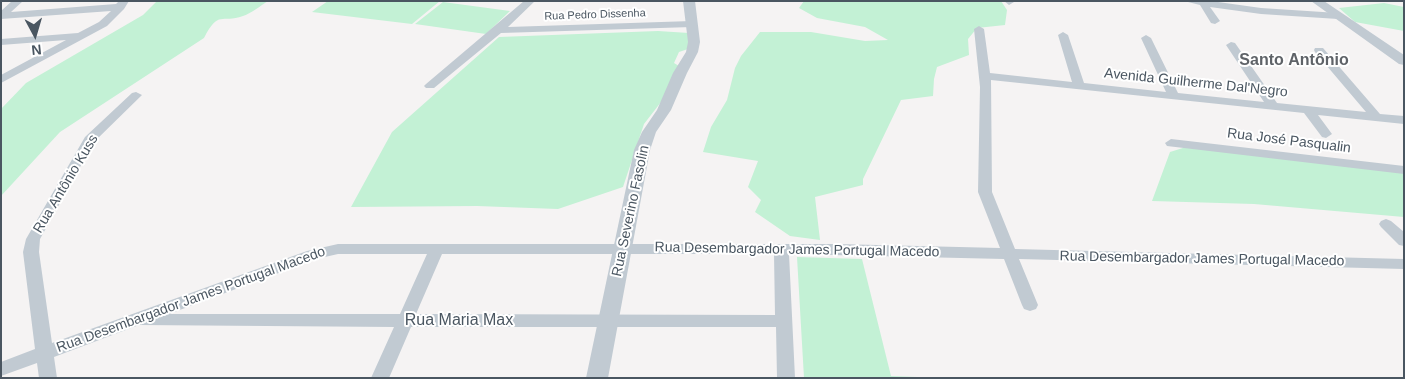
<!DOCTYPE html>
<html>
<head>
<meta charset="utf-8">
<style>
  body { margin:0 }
  #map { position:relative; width:1405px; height:379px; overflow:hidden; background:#f5f3f3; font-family:Arial,sans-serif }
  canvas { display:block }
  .frame { position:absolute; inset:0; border:2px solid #4a5661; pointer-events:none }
  .north { position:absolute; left:10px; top:10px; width:50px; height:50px; -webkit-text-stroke:4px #fff; paint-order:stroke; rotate:174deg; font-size:14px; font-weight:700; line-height:20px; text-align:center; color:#4a5661 }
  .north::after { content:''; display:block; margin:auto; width:18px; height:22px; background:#4a5661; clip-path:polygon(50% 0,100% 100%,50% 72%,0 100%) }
</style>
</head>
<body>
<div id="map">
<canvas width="1405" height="379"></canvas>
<div class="frame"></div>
<div class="north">N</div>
</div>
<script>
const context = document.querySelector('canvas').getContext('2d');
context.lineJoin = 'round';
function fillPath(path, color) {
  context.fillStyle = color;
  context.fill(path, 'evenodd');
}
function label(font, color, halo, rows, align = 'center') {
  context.font = font + ' Arial,sans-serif';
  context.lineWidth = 4;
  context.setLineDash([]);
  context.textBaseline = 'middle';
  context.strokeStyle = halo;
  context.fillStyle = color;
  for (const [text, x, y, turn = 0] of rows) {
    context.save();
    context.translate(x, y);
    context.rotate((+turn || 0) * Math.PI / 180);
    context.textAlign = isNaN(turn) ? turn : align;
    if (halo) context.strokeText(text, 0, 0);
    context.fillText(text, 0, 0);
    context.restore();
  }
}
fillPath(new Path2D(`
  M 157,1 L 268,1 C 260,6 252,13 243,16 C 221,24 219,9 204,38 L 60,132 L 1,196 L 1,109 L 26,83 L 143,15 Z
  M 328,1 L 440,1 L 412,24 L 312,12 Z
  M 804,1 L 1001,1 L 1007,10 L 1005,25 L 977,28 L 968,39 L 969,55 L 937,67 L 934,79 L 933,96 L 901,100 L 863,179 L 863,185 L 815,197 L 820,240 L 790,236 L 755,212 L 761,200 L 748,187 L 758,161 L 703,152 L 711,127 L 727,100 L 735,68 L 741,56 L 760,32 L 811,32 L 865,41 L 888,40 L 865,27 L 817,18 L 799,8 Z
  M 443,2 L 510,11 L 486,34 L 415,24 Z
  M 1384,3 L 1404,7 L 1404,31 L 1355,22 L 1339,8 Z
  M 658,31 L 689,33 L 688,49 L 679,52 L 674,63 L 679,66 L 668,93 L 644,124 L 623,187 L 558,209 L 477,206 L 351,207 L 392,132 L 499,37 Z
  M 1186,147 L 1404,172 L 1404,217 L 1254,204 L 1152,201 L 1170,152 Z
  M 797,257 L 862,259 L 891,376 L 944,378 L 804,378 Z`), '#c3f1d5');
fillPath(new Path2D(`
  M 12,1 L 23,1 L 11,12 L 116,4 L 119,1 L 129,1 L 124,9 L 107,26 L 1,83 L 1,75 L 66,40 L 1,45 L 1,39 L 78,33 L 99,22 L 111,11 L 1,19 L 1,11 Z
  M 524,1 L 535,1 L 508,27 L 692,21 L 697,24 L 692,27 L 501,33 L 434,88 L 426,88 L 424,86 L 426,84 Z
  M 1004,1 L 1014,1 L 1014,2 L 1009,5 Z
  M 1184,1 L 1211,1 L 1261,8 L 1338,13 L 1343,16 L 1338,19 L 1261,14 L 1210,7 L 1220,21 L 1215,24 L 1211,23 L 1200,5 Z
  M 979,26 L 984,29 L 990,73 L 1072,82 L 1058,35 L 1063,32 L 1068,35 L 1084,83 L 1166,92 L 1141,38 L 1146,35 L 1151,38 L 1178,93 L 1264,102 L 1226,45 L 1231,42 L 1235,43 L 1277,103 L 1366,112 L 1315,52 L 1314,50 L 1315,48 L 1323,48 L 1380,114 L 1404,116 L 1404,124 L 1318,115 L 1332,134 L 1326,138 L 1322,137 L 1304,113 L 991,80 L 992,192 L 1015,249 L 1404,259 L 1404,269 L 1019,259 L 1038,305 L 1036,309 L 1030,311 L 1024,309 L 1022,305 L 1004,259 L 789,254 L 795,378 L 777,378 L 776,327 L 411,327 L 389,378 L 371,378 L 394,327 L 139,325 L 54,357 L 57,378 L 39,378 L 37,363 L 1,376 L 1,362 L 35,349 L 23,252 L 26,239 L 85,137 L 132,93 L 136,92 L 142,95 L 94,142 L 40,239 L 39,252 L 52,343 L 307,251 L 338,244 L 836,244 L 1000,248 L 978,192 L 980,87 L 974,29 ZM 338,254 L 427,254 L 400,314 L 169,314 L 316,259 ZM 442,254 L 774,254 L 775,315 L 416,314 Z
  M 1171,139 L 1404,166 L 1404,174 L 1167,146 L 1165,143 Z
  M 1386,219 L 1391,221 L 1404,232 L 1404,246 L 1399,245 L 1381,227 L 1379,224 L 1381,221 Z`), '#c1cad2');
fillPath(new Path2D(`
  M 683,1 L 695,1 L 700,42 L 698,52 L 687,73 L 671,110 L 656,132 L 650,150 L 608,378 L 586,378 L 634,150 L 642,132 L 657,110 L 673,73 L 686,52 L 688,42 Z
  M 1311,1 L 1324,1 L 1404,55 L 1404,65 L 1399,64 Z`), '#c1cad2');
label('11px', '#4a5661', '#fff', [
  ["Rua Pedro Dissenha",595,15,-2]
]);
label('14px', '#4a5661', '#fff', [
  ["Avenida Guilherme Dal'Negro",1196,83,6],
  ["Rua José Pasqualin",1289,141,7],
  ["Rua Antônio Kuss",66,184,-59],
  ["Rua Severino Fasolin",631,211,-78],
  ["Rua Desembargador James Portugal Macedo",797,250,1],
  ["Rua Desembargador James Portugal Macedo",1202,259,1],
  ["Rua Desembargador James Portugal Macedo",191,300,-20]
]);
label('bold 16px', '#5f6368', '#fff', [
  ["Santo Antônio",1294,61]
]);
label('16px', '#4a5661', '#fff', [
  ["Rua Maria Max",459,321]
]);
</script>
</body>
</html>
